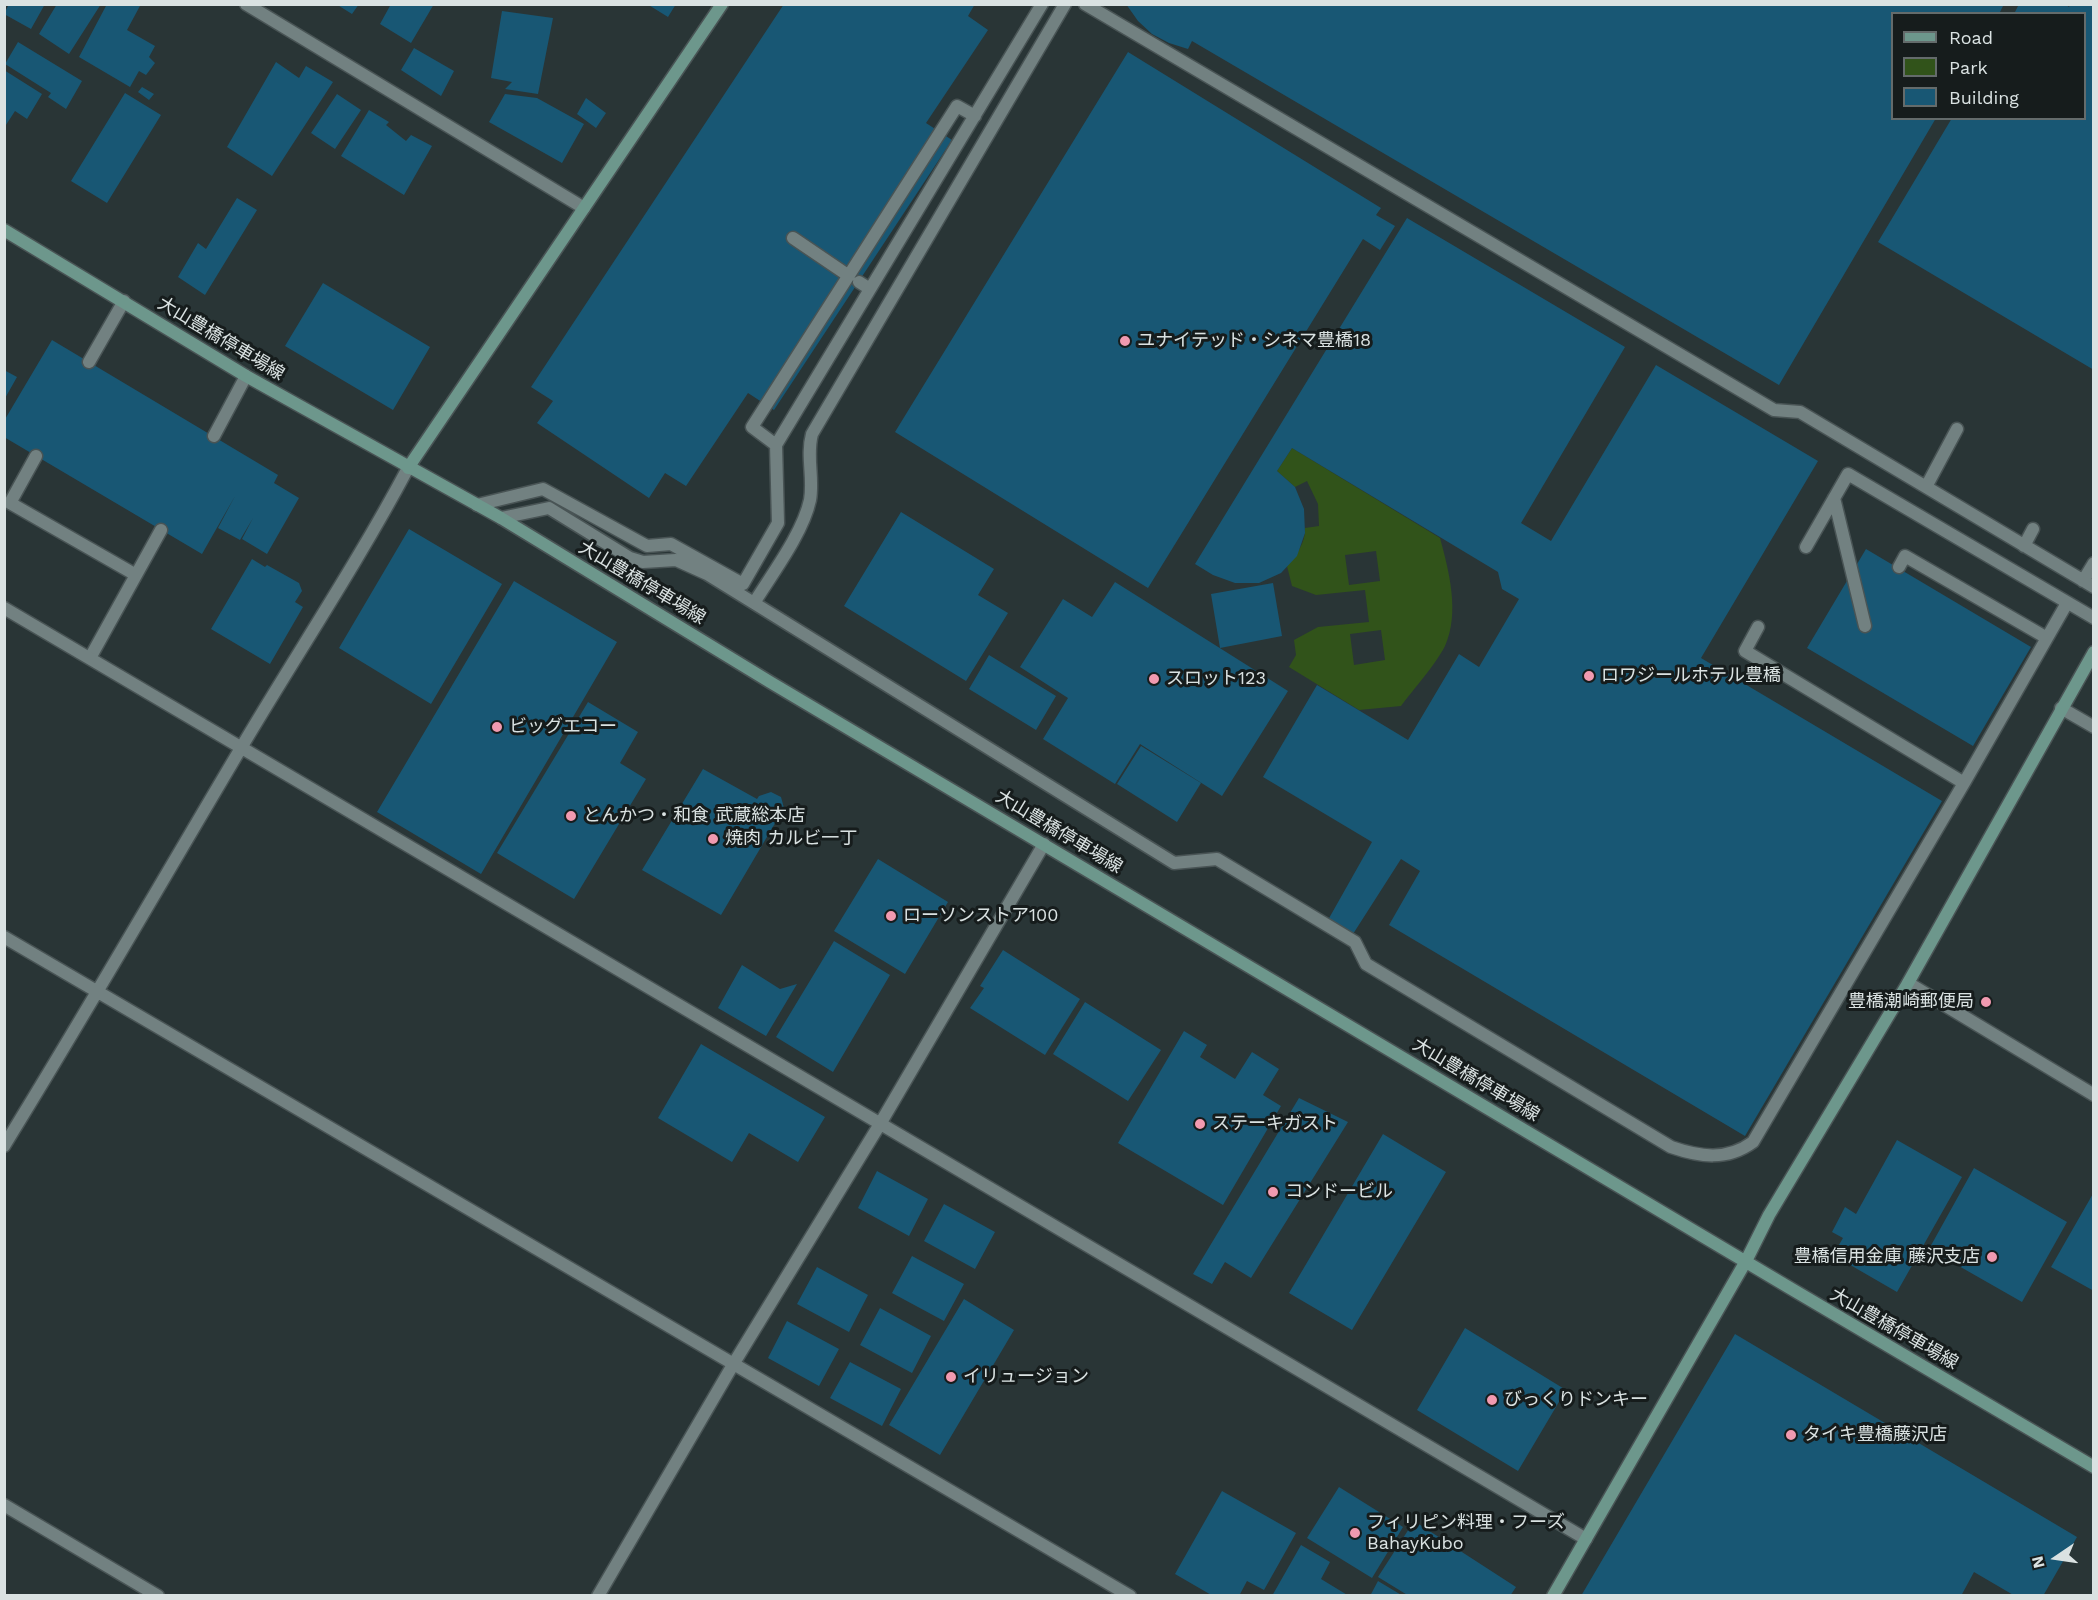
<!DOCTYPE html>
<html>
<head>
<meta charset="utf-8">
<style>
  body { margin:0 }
  #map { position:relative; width:2098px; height:1600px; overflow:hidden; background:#293536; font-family:"Work Sans",sans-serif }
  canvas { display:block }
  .frame { position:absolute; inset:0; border:6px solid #dae2e2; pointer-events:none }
  .legend { position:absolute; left:1891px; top:12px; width:195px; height:108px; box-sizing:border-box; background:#161c1c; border:2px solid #646b6b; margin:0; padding:8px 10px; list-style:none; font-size:18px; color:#dae2e2 }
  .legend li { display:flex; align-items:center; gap:12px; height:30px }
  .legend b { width:30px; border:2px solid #646b6b }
  .north { position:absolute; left:2026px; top:1528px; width:60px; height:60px; -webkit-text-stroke:4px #161c1c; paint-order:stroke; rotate:257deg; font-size:16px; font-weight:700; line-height:24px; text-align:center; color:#dae2e2 }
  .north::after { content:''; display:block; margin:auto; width:21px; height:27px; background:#dae2e2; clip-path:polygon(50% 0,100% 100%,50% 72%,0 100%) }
</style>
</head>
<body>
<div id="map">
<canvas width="2098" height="1600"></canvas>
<div class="frame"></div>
<ul class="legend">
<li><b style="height:8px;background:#6d978c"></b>Road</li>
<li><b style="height:16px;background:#31531a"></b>Park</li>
<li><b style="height:16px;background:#185774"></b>Building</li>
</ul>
<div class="north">N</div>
</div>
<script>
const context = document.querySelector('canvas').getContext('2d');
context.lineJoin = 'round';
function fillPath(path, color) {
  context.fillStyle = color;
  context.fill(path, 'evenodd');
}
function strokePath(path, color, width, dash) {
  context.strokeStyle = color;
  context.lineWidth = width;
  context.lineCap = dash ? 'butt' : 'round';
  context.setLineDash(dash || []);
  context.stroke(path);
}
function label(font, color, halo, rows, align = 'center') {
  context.font = font + ' "Work Sans","Noto Sans JP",sans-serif';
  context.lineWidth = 6;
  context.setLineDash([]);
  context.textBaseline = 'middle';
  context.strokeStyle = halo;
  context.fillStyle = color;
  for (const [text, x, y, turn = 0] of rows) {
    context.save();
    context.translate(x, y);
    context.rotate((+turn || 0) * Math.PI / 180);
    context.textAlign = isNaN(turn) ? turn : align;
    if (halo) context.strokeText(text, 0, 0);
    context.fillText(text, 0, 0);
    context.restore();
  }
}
fillPath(new Path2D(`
  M 1292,448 L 1440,538 C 1449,571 1460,613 1445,646 C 1436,664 1413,690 1401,706 L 1359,710 L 1289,667 L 1296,655 L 1294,640 L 1318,627 L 1369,622 L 1365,590 L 1316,595 L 1292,586 L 1287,566 C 1296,556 1306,542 1305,528 L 1319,526 L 1318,504 L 1307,481 L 1295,487 L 1277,471 ZM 1376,551 L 1380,581 L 1349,585 L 1345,555 ZM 1381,630 L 1385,660 L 1354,665 L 1350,634 Z`), '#31531a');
fillPath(new Path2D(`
  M 9,4 L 45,4 L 31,29 L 4,14 Z
  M 57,4 L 101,4 L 69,54 L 39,34 Z
  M 107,4 L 141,4 L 127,30 L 155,46 L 149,57 L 155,63 L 146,75 L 139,71 L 130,87 L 79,57 Z
  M 336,4 L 359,4 L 352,14 Z
  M 391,4 L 434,4 L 411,43 L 380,24 Z
  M 647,4 L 676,4 L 668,17 Z
  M 784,4 L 975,4 L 968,16 L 988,30 L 926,123 L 952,140 L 774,410 L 748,393 L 686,486 L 665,473 L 649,498 L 537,423 L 553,401 L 531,387 Z
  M 1126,4 L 2004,4 L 1999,14 L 1892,14 L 1892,118 L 1936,118 L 1779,385 L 1192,41 L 1188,49 L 1169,43 L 1152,34 L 1138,21 Z
  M 2019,4 L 2065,4 L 2069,7 L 2070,4 L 2094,4 L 2094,370 L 1878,242 L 1952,118 L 2084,118 L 2084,14 L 2014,14 Z
  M 502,11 L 553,18 L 538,94 L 505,89 L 512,82 L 491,78 Z
  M 18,42 L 82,81 L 66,109 L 48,97 L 51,93 L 5,64 Z
  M 414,48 L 454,71 L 441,96 L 401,70 Z
  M 1128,52 L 1381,208 L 1376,215 L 1395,226 L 1380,250 L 1363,239 L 1148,588 L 895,432 Z
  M 276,62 L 299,78 L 306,66 L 333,82 L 272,176 L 227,147 Z
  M 4,70 L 42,94 L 27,119 L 15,111 L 4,128 Z
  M 142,87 L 154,94 L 149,100 L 138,92 Z
  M 125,93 L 161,115 L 107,203 L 71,181 Z
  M 337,94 L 361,110 L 335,149 L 311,133 Z
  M 505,94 L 537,98 L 584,124 L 562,163 L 489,122 Z
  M 586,98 L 606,113 L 596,128 L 577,114 Z
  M 369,110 L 389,122 L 386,125 L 406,141 L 411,135 L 432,146 L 404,195 L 341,156 Z
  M 237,198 L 257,210 L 205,295 L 178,277 L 198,243 L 206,249 Z
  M 1407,218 L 1625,347 L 1521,523 L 1551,541 L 1656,365 L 1818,461 L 1701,658 L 1942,801 L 1745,1136 L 1389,925 L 1420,871 L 1401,859 L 1353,934 L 1328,920 L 1372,842 L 1263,777 L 1317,685 L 1408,740 L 1459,654 L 1479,667 L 1519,599 L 1502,589 L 1498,572 L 1292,448 L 1277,471 L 1295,487 L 1304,509 L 1305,533 L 1297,556 L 1281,573 L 1259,583 L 1235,583 L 1213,575 L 1195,564 Z
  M 323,283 L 430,347 L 393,410 L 285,346 Z
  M 52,340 L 278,475 L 274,483 L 299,498 L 267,554 L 242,539 L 253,518 L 240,540 L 218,528 L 235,496 L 202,554 L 4,437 L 4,421 Z
  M 4,370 L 17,377 L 4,400 Z
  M 901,512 L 994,569 L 978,595 L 1008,613 L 966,681 L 844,606 Z
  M 409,529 L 502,584 L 431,704 L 339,648 Z
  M 1866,549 L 2031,647 L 1973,746 L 1807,648 Z
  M 252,559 L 265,567 L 267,565 L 299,583 L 302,591 L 295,602 L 303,607 L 270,664 L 211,629 Z
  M 514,581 L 617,642 L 481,874 L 377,812 Z
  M 1115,582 L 1288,691 L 1222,796 L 1140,744 L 1115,784 L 1043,739 L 1068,698 L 1020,667 L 1063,599 L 1092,617 Z
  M 1273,583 L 1282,636 L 1220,648 L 1211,594 Z
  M 989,655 L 1056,696 L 1036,730 L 969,689 Z
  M 588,702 L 638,732 L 620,763 L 646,779 L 574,899 L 497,853 Z
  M 1141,746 L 1201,783 L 1177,822 L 1117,784 Z
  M 703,769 L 757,799 L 759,796 L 771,792 L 781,797 L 784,808 L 721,915 L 642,870 Z
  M 878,859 L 948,902 L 905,974 L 834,931 Z
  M 834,941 L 890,975 L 833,1072 L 776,1037 Z
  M 1003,950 L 1080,999 L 1045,1055 L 970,1008 L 984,988 L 980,986 Z
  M 742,965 L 780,989 L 797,984 L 766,1036 L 718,1008 Z
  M 1085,1002 L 1161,1050 L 1128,1101 L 1053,1054 Z
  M 1184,1031 L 1207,1045 L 1200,1057 L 1235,1079 L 1252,1052 L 1279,1069 L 1263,1095 L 1281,1106 L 1223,1205 L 1118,1143 Z
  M 701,1044 L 825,1117 L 798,1162 L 749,1133 L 732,1162 L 658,1118 Z
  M 1299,1098 L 1348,1122 L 1251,1278 L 1225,1262 L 1212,1284 L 1193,1274 Z
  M 1383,1134 L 1446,1172 L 1352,1330 L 1289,1293 Z
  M 1897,1140 L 1962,1177 L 1897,1292 L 1833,1255 L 1843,1238 L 1832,1232 L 1845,1207 L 1856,1214 Z
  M 1974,1168 L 2067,1222 L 2022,1302 L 1929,1249 Z
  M 877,1171 L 928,1199 L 909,1236 L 858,1208 Z
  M 2094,1192 L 2094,1291 L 2051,1267 Z
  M 944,1204 L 995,1232 L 975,1269 L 924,1241 Z
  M 912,1256 L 964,1284 L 944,1321 L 892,1293 Z
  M 817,1267 L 868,1295 L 849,1332 L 797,1304 Z
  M 964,1299 L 1014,1330 L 940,1455 L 889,1425 Z
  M 880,1308 L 931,1336 L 912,1373 L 860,1345 Z
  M 787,1321 L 839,1349 L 819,1386 L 768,1358 Z
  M 1465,1328 L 1566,1390 L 1518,1471 L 1417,1410 Z
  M 1735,1334 L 2077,1537 L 2043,1596 L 2015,1596 L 1974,1572 L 1961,1596 L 1581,1596 Z
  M 850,1362 L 901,1389 L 882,1426 L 830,1398 Z
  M 1339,1487 L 1403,1527 L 1372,1578 L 1307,1538 Z
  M 1222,1491 L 1296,1533 L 1264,1590 L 1247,1581 L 1239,1596 L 1213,1596 L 1175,1574 Z
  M 1414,1521 L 1516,1587 L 1510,1596 L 1409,1596 L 1378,1577 Z
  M 1301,1545 L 1330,1562 L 1321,1579 L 1349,1596 L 1272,1596 Z
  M 1378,1581 L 1403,1596 L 1370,1596 Z`), '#185774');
const lane = new Path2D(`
  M 1085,4 L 1774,410 L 1800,412 L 2094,587
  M 793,238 L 849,276
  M 859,282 L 870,289
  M 89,362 L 124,301
  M 214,436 L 246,376
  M 776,445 L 752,427 L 957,106 L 975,116
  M 36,456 L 10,503 L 136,575
  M 1926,487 L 1957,429
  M 1834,498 L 1865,626
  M 477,505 L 543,489 L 647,546 L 671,544 L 743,584 L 778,523 L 776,445 L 1042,4
  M 501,518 L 549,508 L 630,558 L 643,562 L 676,560 L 707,574 L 1174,863 L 1217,859 L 1355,942 L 1366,964 L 1671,1147 C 1700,1157 1727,1161 1753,1142 L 1964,783 L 1745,651 L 1758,627
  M 2024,546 L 2033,529
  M 1806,547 L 1848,474 L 2094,618
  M 1899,567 L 1905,556 L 2047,638
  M 2083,581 L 2094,563
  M 754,603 C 772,574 803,533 810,500 C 814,478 806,456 812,434 L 1065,4
  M 90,658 L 161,530
  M 1964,783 L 2067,603`);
const street = new Path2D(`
  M 246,4 L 584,208
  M 4,608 L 1586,1539
  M 2061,708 L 2094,727
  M 4,937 L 1130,1596
  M 1908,983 L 2094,1095
  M 4,1146 C 85,1015 162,881 241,748 C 296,655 357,564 408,468
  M 4,1505 L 158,1596
  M 598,1596 L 734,1363 L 880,1124 L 1044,844`);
const secondary = new Path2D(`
  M 4,230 L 246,376 L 501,518 L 770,682 L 1795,1291 L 2094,1467
  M 408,468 L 722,4
  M 1553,1596 L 1746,1261 L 1769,1215 L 1908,983 L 2094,652`);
strokePath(lane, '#495455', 15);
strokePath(street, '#495455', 15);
strokePath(secondary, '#495455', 15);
strokePath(lane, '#728181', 12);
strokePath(street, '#728181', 12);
strokePath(secondary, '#6d978c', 12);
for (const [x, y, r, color] of [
  [1125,341,6,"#f19ab0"],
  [1589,676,6,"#f19ab0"],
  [1154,679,6,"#f19ab0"],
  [497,727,6,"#f19ab0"],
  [571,816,6,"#f19ab0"],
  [713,839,6,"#f19ab0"],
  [891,916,6,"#f19ab0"],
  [1986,1002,6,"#f19ab0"],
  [1200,1124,6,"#f19ab0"],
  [1273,1192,6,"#f19ab0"],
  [1992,1257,6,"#f19ab0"],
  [951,1377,6,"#f19ab0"],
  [1492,1400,6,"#f19ab0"],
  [1791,1435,6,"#f19ab0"],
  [1355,1533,6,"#f19ab0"]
]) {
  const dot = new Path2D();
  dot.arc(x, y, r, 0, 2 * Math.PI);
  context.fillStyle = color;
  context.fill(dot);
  strokePath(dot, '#161c1c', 2);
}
label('18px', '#dae2e2', '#161c1c', [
  ["大山豊橋停車場線",221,339,31],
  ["大山豊橋停車場線",642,583,31],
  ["大山豊橋停車場線",1059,832,31],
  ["大山豊橋停車場線",1476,1080,31],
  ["大山豊橋停車場線",1894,1329,30]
]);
label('18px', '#dae2e2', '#161c1c', [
  ["ユナイテッド・シネマ豊橋18",1137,341],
  ["ロワジールホテル豊橋",1601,676],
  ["スロット123",1166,679],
  ["ビッグエコー",509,727],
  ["とんかつ・和食 武蔵総本店",583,816],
  ["焼肉 カルビ一丁",725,839],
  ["ローソンストア100",903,916],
  ["豊橋潮崎郵便局",1974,1002,"right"],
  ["ステーキガスト",1212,1124],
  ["コンドービル",1285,1192],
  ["豊橋信用金庫 藤沢支店",1980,1257,"right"],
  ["イリュージョン",963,1377],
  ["びっくりドンキー",1504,1400],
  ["タイキ豊橋藤沢店",1803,1435],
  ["フィリピン料理・フーズ",1367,1523],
  ["BahayKubo",1367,1544]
], 'left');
</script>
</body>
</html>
